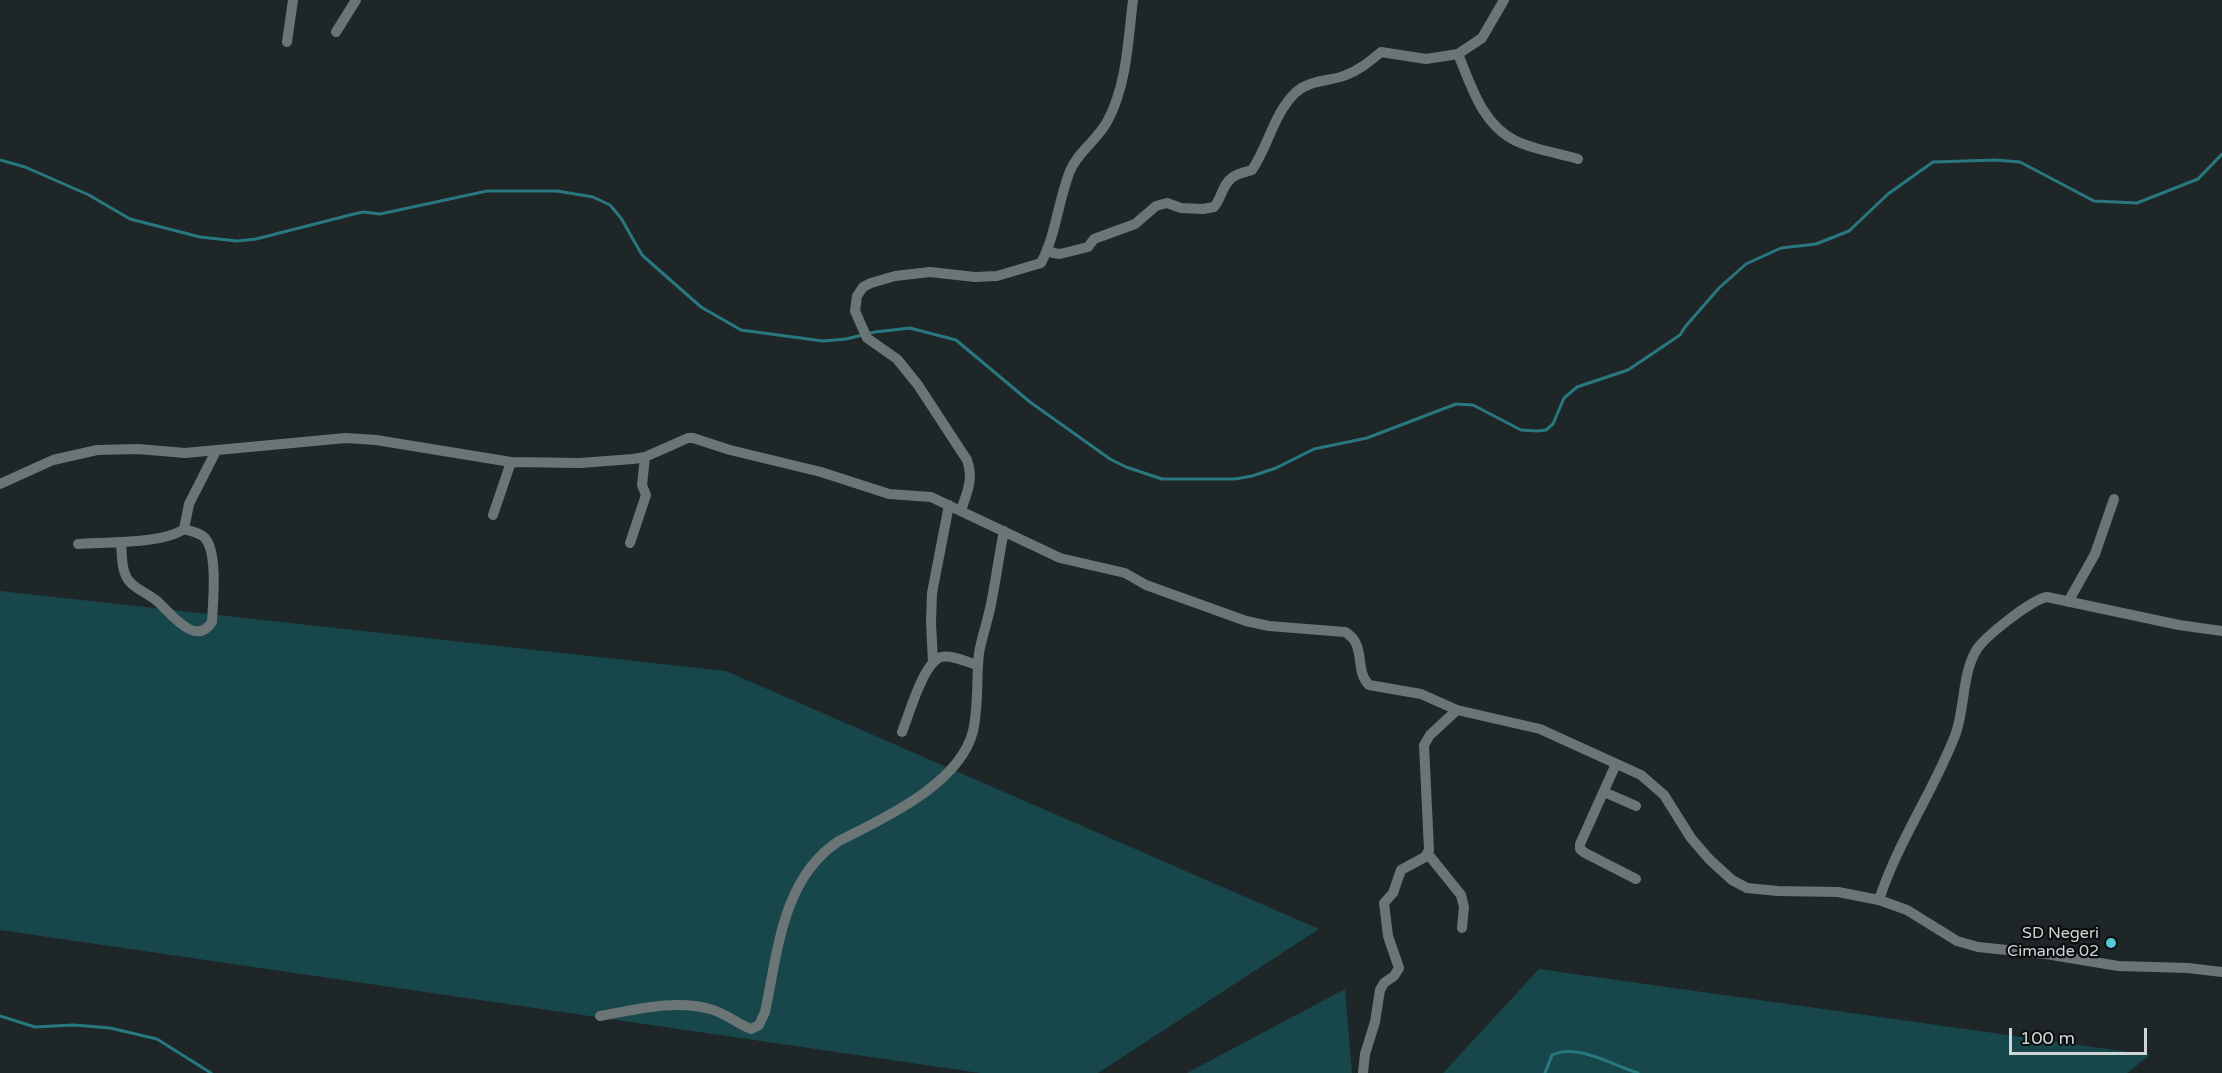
<!DOCTYPE html>
<html>
<head>
<meta charset="utf-8">
<style>
  body { margin:0 }
  #map { position:relative; width:2222px; height:1073px; overflow:hidden; background:#1e2627; font-family:"Varela Round",sans-serif }
  canvas { display:block }
  .scale { position:absolute; left:2009px; top:1028px; width:138px; height:27px; box-sizing:border-box; border:3px solid #cfd4d4; border-top:0; padding-left:8px; font-size:18px; line-height:21px; white-space:nowrap; color:#cfd4d4; -webkit-text-stroke:4px #0b0e0e; paint-order:stroke }
</style>
</head>
<body>
<div id="map">
<canvas width="2222" height="1073"></canvas>
<div class="scale">100 m</div>
</div>
<script>
const context = document.querySelector('canvas').getContext('2d');
context.lineJoin = 'round';
function fillPath(path, color) {
  context.fillStyle = color;
  context.fill(path, 'evenodd');
}
function strokePath(path, color, width, dash) {
  context.strokeStyle = color;
  context.lineWidth = width;
  context.lineCap = dash ? 'butt' : 'round';
  context.setLineDash(dash || []);
  context.stroke(path);
}
function label(font, color, halo, rows, align = 'center') {
  context.font = font + ' "Varela Round",sans-serif';
  context.lineWidth = 4.5;
  context.setLineDash([]);
  context.textBaseline = 'middle';
  context.strokeStyle = halo;
  context.fillStyle = color;
  for (const [text, x, y, turn = 0] of rows) {
    context.save();
    context.translate(x, y);
    context.rotate((+turn || 0) * Math.PI / 180);
    context.textAlign = isNaN(turn) ? turn : align;
    if (halo) context.strokeText(text, 0, 0);
    context.fillText(text, 0, 0);
    context.restore();
  }
}
fillPath(new Path2D(`
  M 0,591 L 726,671 L 1319,929 L 1098,1073 L 980,1073 L 0,930 Z
  M 1539,969 L 2150,1055 L 2127,1073 L 1443,1073 Z
  M 1345,989 L 1352,1073 L 1187,1073 Z`), '#17464b');
strokePath(new Path2D(`
  M 0,160 L 25,167 L 89,195 L 130,219 L 200,237 L 237,241 L 256,239 L 354,214 L 363,212 L 380,214 L 487,191 L 557,191 L 593,197 L 610,205 L 621,218 L 642,255 L 701,307 L 741,330 L 823,341 L 846,339 L 875,332 L 910,328 L 956,340 L 1030,402 L 1110,459 L 1126,467 L 1162,479 L 1235,479 L 1252,476 L 1276,468 L 1314,449 L 1367,438 L 1456,404 L 1473,405 L 1521,430 L 1538,431 L 1546,430 L 1553,424 L 1564,398 L 1577,387 L 1628,370 L 1680,335 L 1685,327 L 1719,288 L 1746,264 L 1781,248 L 1816,244 L 1849,231 L 1888,194 L 1933,162 L 1995,160 L 2020,162 L 2094,201 L 2137,203 L 2198,179 L 2222,154
  M 0,1016 L 35,1027 L 74,1025 L 110,1028 L 157,1039 L 211,1073
  M 1545,1073 L 1552,1055 C 1578,1043 1612,1065 1638,1073`), '#297880', 3);
strokePath(new Path2D(`
  M 336,32 L 356,0
  M 287,42 L 293,0
  M 1458,54 C 1471,85 1482,125 1516,141 C 1535,150 1558,153 1578,159
  M 1047,249 L 1053,253 L 1060,254 L 1088,247 L 1094,239 L 1135,224 L 1156,206 L 1167,203 L 1181,208 L 1203,209 L 1214,207 C 1222,198 1222,184 1233,177 C 1238,173 1246,172 1252,170 C 1268,146 1274,114 1295,93 C 1310,79 1329,82 1346,75 C 1360,70 1370,61 1381,52 L 1426,59 L 1458,54 L 1482,38 L 1504,0
  M 0,484 L 53,460 L 97,450 L 138,449 L 185,453 L 346,438 L 376,440 L 511,462 L 580,463 L 633,459 L 645,457 L 688,438 L 693,438 L 730,450 L 821,472 L 889,494 L 931,497 L 1060,558 L 1125,573 L 1146,585 L 1246,621 L 1269,626 L 1345,632 C 1367,644 1354,671 1369,685 L 1421,694 L 1457,710 L 1540,729 L 1641,775 L 1664,795 L 1691,838 L 1709,859 L 1732,880 L 1747,888 L 1778,891 L 1838,892 L 1879,900 L 1907,910 L 1957,941 L 1978,947 L 2046,954 L 2118,966 L 2188,968 L 2222,972
  M 961,510 C 967,493 974,478 967,460 L 918,385 L 897,359 L 867,338 L 855,311 L 857,296 L 863,287 L 871,283 L 895,276 L 930,272 L 975,277 L 997,276 L 1041,263 C 1056,235 1058,201 1070,171 C 1078,151 1098,140 1108,120 C 1127,84 1128,40 1133,0
  M 493,515 L 511,462
  M 121,542 C 122,554 121,573 130,582 C 137,590 149,594 157,601 C 170,612 195,648 212,622 C 213,602 218,553 205,538 C 201,533 190,531 184,529
  M 630,543 L 646,495 L 642,485 L 645,457
  M 78,544 C 105,542 163,544 184,529 L 189,504 L 216,451
  M 2068,602 L 2095,554 L 2114,499
  M 933,663 L 931,622 L 932,593 L 949,505
  M 902,732 C 909,715 923,663 941,657 C 952,654 968,663 978,665
  M 1616,764 L 1580,844 L 1580,849 L 1585,853 L 1636,879
  M 1604,792 L 1636,806
  M 1428,854 L 1461,895 L 1464,907 L 1462,928
  M 1879,900 C 1898,841 1934,791 1956,733 C 1965,707 1962,673 1977,649 C 1987,635 2031,600 2047,597 L 2179,625 L 2222,631
  M 600,1016 C 635,1010 674,999 710,1009 C 726,1013 737,1024 751,1029 L 759,1025 L 765,1012 C 778,952 782,878 839,841 C 884,818 960,784 973,731 C 979,705 976,679 979,653 C 982,636 988,620 991,604 C 996,580 999,555 1004,531
  M 1363,1073 L 1365,1054 L 1375,1022 L 1380,990 L 1384,983 L 1394,976 L 1399,968 L 1388,936 L 1384,903 L 1393,893 L 1401,870 L 1425,857 L 1429,850 L 1424,745 L 1430,735 L 1457,710`), '#6c7576', 10);
for (const [x, y, r, color] of [
  [2111,943,6,"#52cbd8"]
]) {
  const dot = new Path2D();
  dot.arc(x, y, r, 0, 2 * Math.PI);
  context.fillStyle = color;
  context.fill(dot);
  strokePath(dot, '#0b0e0e', 2);
}
label('16px', '#cfd4d4', '#0b0e0e', [
  ["SD Negeri",2099,934],
  ["Cimande 02",2099,952]
], 'right');
</script>
</body>
</html>
